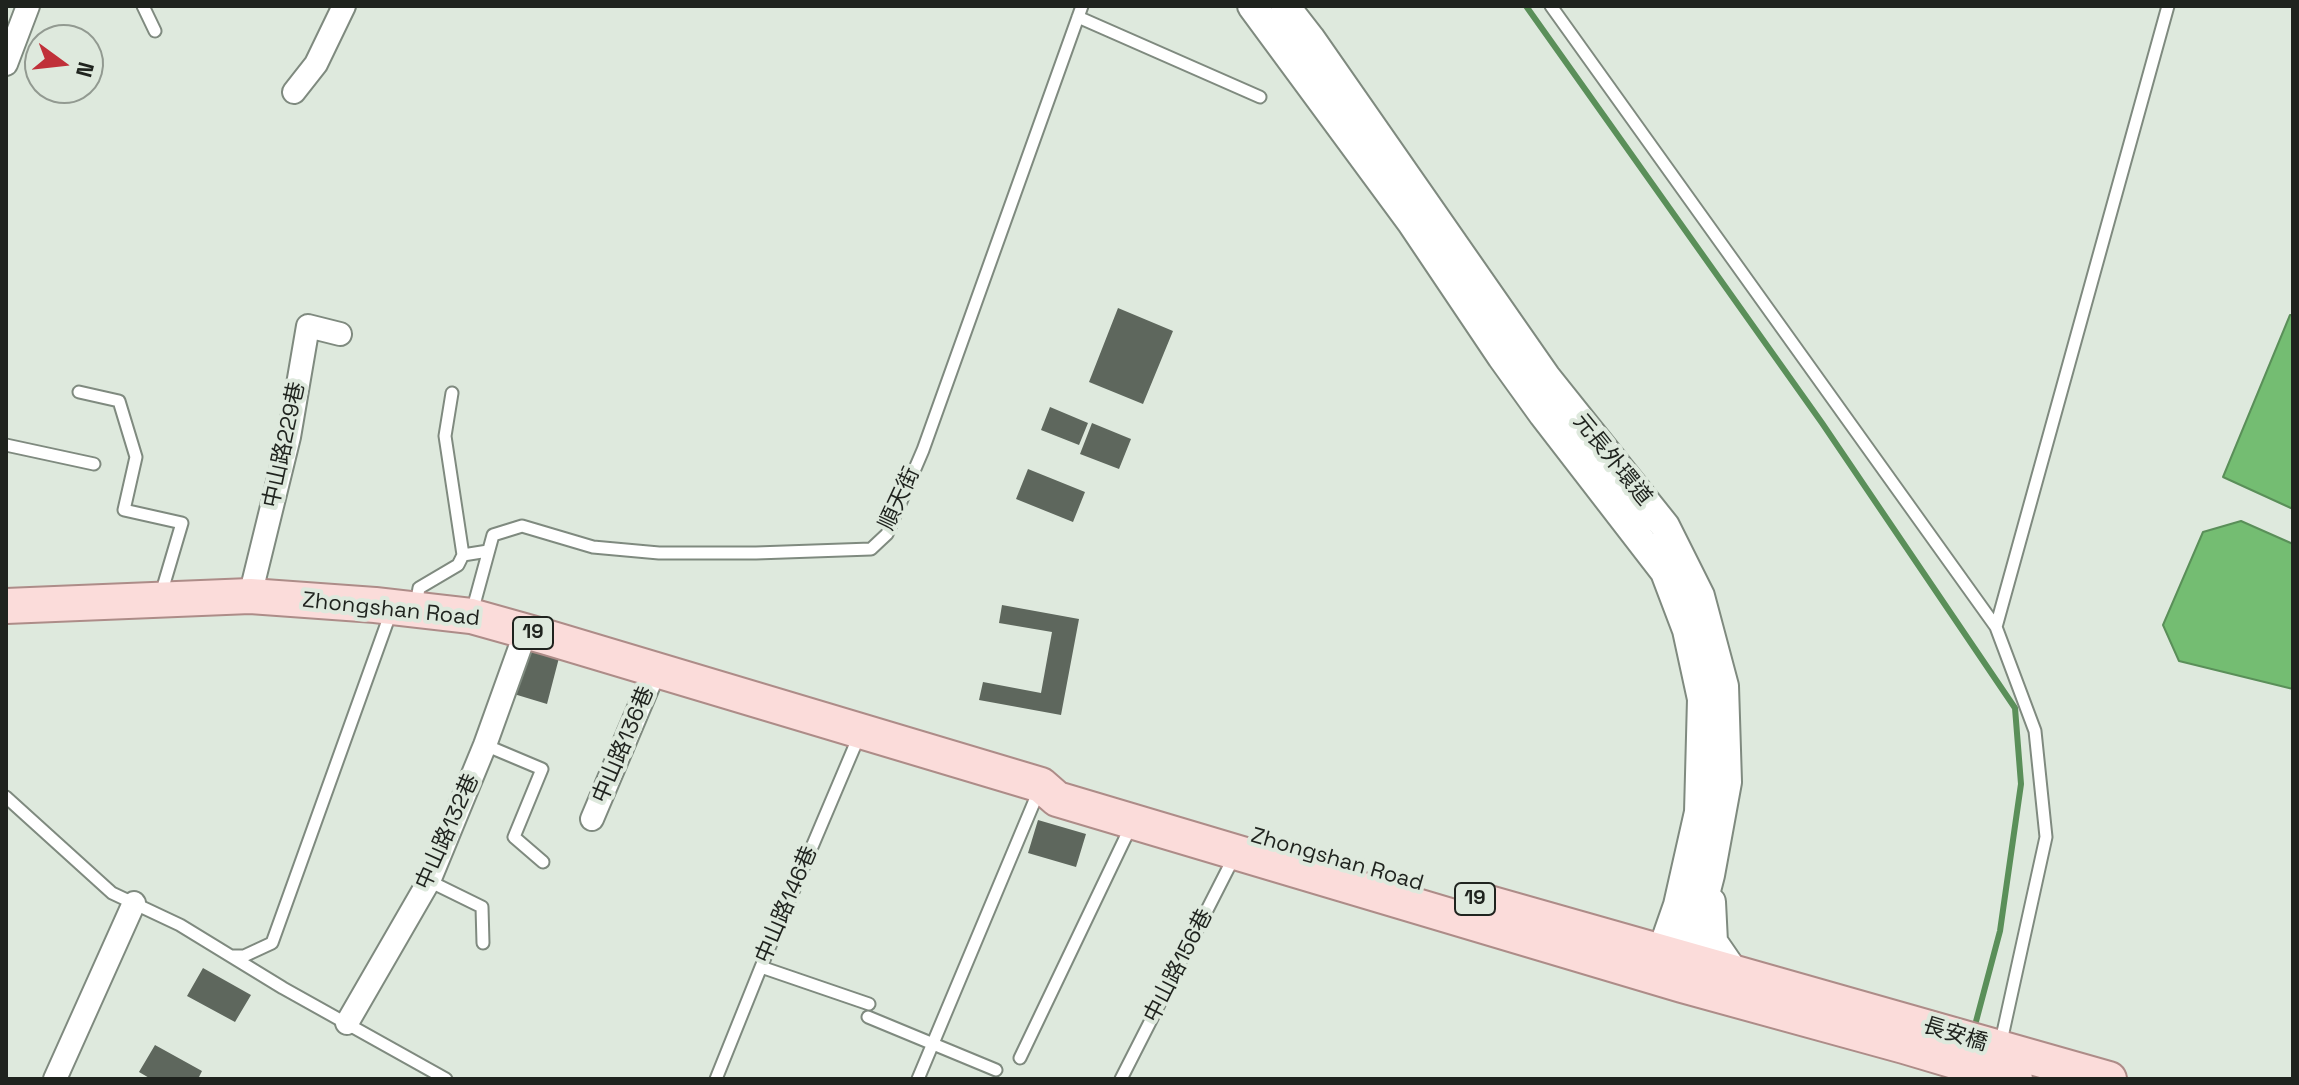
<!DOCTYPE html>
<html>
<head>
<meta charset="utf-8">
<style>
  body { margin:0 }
  #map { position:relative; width:2299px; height:1085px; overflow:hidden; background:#dee9dd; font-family:"Space Grotesk",sans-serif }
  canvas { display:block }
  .frame { position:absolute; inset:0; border:8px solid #1f231e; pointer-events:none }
  .north { position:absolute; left:24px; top:24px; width:80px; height:80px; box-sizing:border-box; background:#dee9dd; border:2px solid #929a91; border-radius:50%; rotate:105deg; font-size:22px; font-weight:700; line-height:32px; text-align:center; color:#1f231e }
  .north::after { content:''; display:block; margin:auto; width:28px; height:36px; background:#c03039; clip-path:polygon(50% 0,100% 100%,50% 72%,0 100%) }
</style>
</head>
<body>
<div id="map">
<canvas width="2299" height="1085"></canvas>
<div class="frame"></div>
<div class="north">N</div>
</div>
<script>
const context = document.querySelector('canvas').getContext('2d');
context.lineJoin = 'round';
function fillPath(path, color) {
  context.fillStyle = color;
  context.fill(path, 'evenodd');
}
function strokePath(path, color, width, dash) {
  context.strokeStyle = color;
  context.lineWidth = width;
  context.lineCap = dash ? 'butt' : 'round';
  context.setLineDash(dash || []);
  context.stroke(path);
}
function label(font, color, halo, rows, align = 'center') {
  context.font = font + ' "Space Grotesk","Noto Sans TC",sans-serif';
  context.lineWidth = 8;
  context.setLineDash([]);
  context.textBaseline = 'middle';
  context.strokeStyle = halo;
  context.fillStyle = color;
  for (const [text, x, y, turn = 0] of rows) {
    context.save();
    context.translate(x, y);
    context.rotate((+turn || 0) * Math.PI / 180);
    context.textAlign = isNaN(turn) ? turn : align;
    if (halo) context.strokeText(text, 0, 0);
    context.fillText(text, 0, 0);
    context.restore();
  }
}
const water = new Path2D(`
  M 2290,315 L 2293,315 L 2293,509 L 2223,477 Z
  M 2241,521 L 2293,544 L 2293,689 L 2179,661 L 2163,625 L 2203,532 Z`);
fillPath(water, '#74bd72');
strokePath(water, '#5a8f59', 2);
strokePath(new Path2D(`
  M 1526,6 L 1822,423 L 2015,708 L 2021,784 L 2000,931 L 1974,1029`), '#5a8f59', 6);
fillPath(new Path2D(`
  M 1118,308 L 1173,331 L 1143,404 L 1089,382 Z
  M 1050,407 L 1088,423 L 1079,445 L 1041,430 Z
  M 1092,423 L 1131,439 L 1119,469 L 1080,454 Z
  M 1028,469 L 1085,492 L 1073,522 L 1016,499 Z
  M 1002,605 L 1079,619 L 1061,715 L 979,700 L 983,682 L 1041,693 L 1052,632 L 999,623 Z
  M 528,644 L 560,654 L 547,704 L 504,691 Z
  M 1038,820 L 1086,834 L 1076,867 L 1028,853 Z
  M 203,968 L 251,995 L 235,1022 L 187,996 Z
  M 155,1045 L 202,1071 L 198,1079 L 151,1079 L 139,1072 Z`), '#5e675d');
const service = new Path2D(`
  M 143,6 L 155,31
  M 1551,6 L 1996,627 L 2035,731 L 2046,837 L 2000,1046
  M 1078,17 L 1260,97
  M 79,392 L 119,401 L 136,457 L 124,510 L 182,523 L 161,594
  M 452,393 L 445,436 L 463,555
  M 6,445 L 94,464
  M 416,605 L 419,588 L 458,565 L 463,555 L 488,551
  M 472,612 L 493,535 L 522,526 L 593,547 L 659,553 L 756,553 L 871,549 L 887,534 L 923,450 L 1082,6
  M 1996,627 L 2168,6
  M 485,745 L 542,769 L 514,837 L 543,862
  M 6,797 L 112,893 L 180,925 L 283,988 L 446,1079
  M 429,881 L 482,907 L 483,943
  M 232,956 L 244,956 L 272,943 L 392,609
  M 761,967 L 869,1004
  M 868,1017 L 996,1070
  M 1020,1058 L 1131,826
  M 716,1079 L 761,967 L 859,736
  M 918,1079 L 1040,788
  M 1121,1079 L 1235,855`);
const minor = new Path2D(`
  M 6,64 L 28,6
  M 294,92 L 316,64 L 344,6
  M 250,596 L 289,437 L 308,326 L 340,334
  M 592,819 L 655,670
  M 347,1023 L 429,881 L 485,745 L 526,631
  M 55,1079 L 134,903`);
const tertiary = new Path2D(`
  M 1252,6 L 1412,223 L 1502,357 L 1543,414 L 1665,572 L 1687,630 L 1702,699 L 1699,812 L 1678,905 L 1655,971
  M 1285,6 L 1310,38 L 1546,377 L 1665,526 L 1700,596 L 1724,686 L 1727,782 L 1710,875 L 1683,980
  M 1711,902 L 1713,942 L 1735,974`);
const primary = new Path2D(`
  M 6,606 L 250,596 L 375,605 L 471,616 L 546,637 L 1041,785 L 1057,799 L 1682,985 L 1904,1046 L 2015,1079
  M 1489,903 L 2109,1079`);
strokePath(service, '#7f8a7f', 15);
strokePath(minor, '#7f8a7f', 26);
strokePath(tertiary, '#7f8a7f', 32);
strokePath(primary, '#ad8c88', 38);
strokePath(service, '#fff', 11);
strokePath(minor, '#fff', 22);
strokePath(tertiary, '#fff', 28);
strokePath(primary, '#fbdcda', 34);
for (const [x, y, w] of [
  [533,633,40],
  [1475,899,40]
]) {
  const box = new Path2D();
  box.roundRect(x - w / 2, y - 16, w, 32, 6);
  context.fillStyle = '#dee9dd';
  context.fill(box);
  strokePath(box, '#1f231e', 2);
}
label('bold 20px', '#1f231e', null, [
  ["19",533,633],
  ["19",1475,899]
]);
label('22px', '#1f231e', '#dee9dd', [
  ["中山路229巷",285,445,-78],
  ["元長外環道",1612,460,51],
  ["順天街",900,499,-65],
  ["Zhongshan Road",391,610,6],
  ["中山路136巷",624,745,-67],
  ["中山路132巷",448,832,-66],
  ["Zhongshan Road",1337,860,16],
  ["中山路146巷",787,905,-67],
  ["中山路156巷",1179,966,-63],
  ["長安橋",1955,1035,17]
]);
</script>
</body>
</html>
